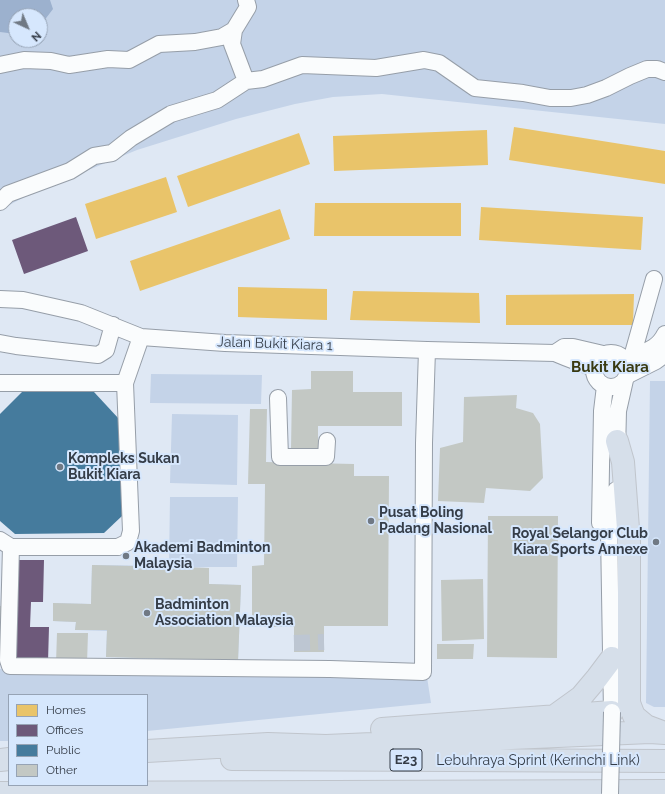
<!DOCTYPE html>
<html>
<head>
<meta charset="utf-8">
<style>
  body { margin:0 }
  #map { position:relative; width:665px; height:794px; overflow:hidden; background:#dfe8f4; font-family:Raleway,sans-serif }
  canvas { display:block }
  .legend { position:absolute; left:8px; top:694px; width:140px; height:92px; box-sizing:border-box; background:#d6e7fd; border:1px solid #96a3b5; margin:0; padding:5px 7px; list-style:none; font-size:12px; color:#353d48 }
  .legend li { display:flex; align-items:center; gap:8px; height:20px }
  .legend b { width:20px; border:1px solid #96a3b5 }
  .north { position:absolute; left:8px; top:8px; width:40px; height:40px; box-sizing:border-box; background:#d6e7fd; border:1px solid #96a3b5; border-radius:50%; rotate:136deg; font-size:11px; font-weight:700; line-height:16px; text-align:center; color:#353d48 }
  .north::after { content:''; display:block; margin:auto; width:14px; height:18px; background:#707984; clip-path:polygon(50% 0,100% 100%,50% 72%,0 100%) }
</style>
</head>
<body>
<div id="map">
<canvas width="665" height="794"></canvas>
<ul class="legend">
<li><b style="height:11px;background:#e9c46a"></b>Homes</li>
<li><b style="height:11px;background:#6d597a"></b>Offices</li>
<li><b style="height:11px;background:#457b9d"></b>Public</li>
<li><b style="height:11px;background:#c3c8c4"></b>Other</li>
</ul>
<div class="north">N</div>
</div>
<script>
const context = document.querySelector('canvas').getContext('2d');
context.lineJoin = 'round';
function fillPath(path, color) {
  context.fillStyle = color;
  context.fill(path, 'evenodd');
}
function strokePath(path, color, width, dash) {
  context.strokeStyle = color;
  context.lineWidth = width;
  context.lineCap = dash ? 'butt' : 'round';
  context.setLineDash(dash || []);
  context.stroke(path);
}
function label(font, color, halo, rows, align = 'center') {
  context.font = font + ' Raleway,sans-serif';
  context.lineWidth = 4;
  context.setLineDash([]);
  context.textBaseline = 'middle';
  context.strokeStyle = halo;
  context.fillStyle = color;
  for (const [text, x, y, turn = 0] of rows) {
    context.save();
    context.translate(x, y);
    context.rotate((+turn || 0) * Math.PI / 180);
    context.textAlign = isNaN(turn) ? turn : align;
    if (halo) context.strokeText(text, 0, 0);
    context.fillText(text, 0, 0);
    context.restore();
  }
}
fillPath(new Path2D(`
  M 0,0 L 665,0 L 665,124 L 382,94 L 333,97 L 295,104 L 236,119 L 137,150 L 30,194 L 0,210 ZM 16,16 L 40,16 L 40,40 L 16,40 Z
  M 151,374 L 262,375 L 261,404 L 150,403 Z
  M 650,381 L 665,381 L 665,707 L 654,707 L 646,703 Z
  M 172,414 L 238,415 L 237,485 L 170,483 Z
  M 170,497 L 238,497 L 237,567 L 187,567 L 209,568 L 209,584 L 241,585 L 238,661 L 106,657 L 107,631 L 75,630 L 76,622 L 53,621 L 53,603 L 91,604 L 92,565 L 169,566 Z
  M 0,669 L 245,673 L 427,677 L 431,703 L 147,731 L 147,695 L 9,695 L 9,741 L 0,741 Z`), '#c4d3e8');
fillPath(new Path2D(`
  M 0,0 L 50,0 L 53,9 L 40,26 L 40,16 L 16,16 L 16,34 L 0,32 Z`), '#9cb1ce');
fillPath(new Path2D(`
  M 514,127 L 665,151 L 665,184 L 509,160 Z
  M 487,130 L 488,165 L 334,171 L 333,136 Z
  M 299,133 L 310,164 L 188,207 L 177,176 Z
  M 166,177 L 177,212 L 96,239 L 85,204 Z
  M 315,203 L 461,203 L 461,236 L 314,236 Z
  M 481,207 L 643,217 L 641,250 L 479,240 Z
  M 280,209 L 290,239 L 140,291 L 130,261 Z
  M 238,287 L 327,289 L 327,320 L 238,317 Z
  M 353,291 L 479,293 L 480,323 L 350,320 Z
  M 634,294 L 633,325 L 506,325 L 506,295 Z`), '#e9c46a');
fillPath(new Path2D(`
  M 76,217 L 88,251 L 24,274 L 12,240 Z
  M 14,560 L 44,560 L 43,602 L 31,602 L 30,627 L 49,627 L 48,662 L 12,662 Z`), '#6d597a');
fillPath(new Path2D(`
  M 22,392 L 94,392 L 119,419 L 122,516 L 104,533 L 15,534 L 0,521 L 0,414 Z`), '#457b9d');
fillPath(new Path2D(`
  M 311,371 L 353,371 L 353,392 L 402,392 L 402,426 L 318,426 L 318,449 L 291,449 L 292,390 L 311,389 Z
  M 517,395 L 516,408 L 533,413 L 540,424 L 543,478 L 530,491 L 486,488 L 484,503 L 438,501 L 440,448 L 463,442 L 464,397 Z
  M 250,409 L 267,409 L 266,462 L 354,464 L 354,476 L 389,476 L 388,626 L 324,626 L 324,652 L 294,652 L 294,627 L 252,627 L 252,566 L 264,565 L 265,484 L 248,484 Z
  M 488,516 L 558,516 L 557,658 L 487,657 Z
  M 92,565 L 209,568 L 209,584 L 241,585 L 238,661 L 106,657 L 107,630 L 75,630 L 76,622 L 53,621 L 53,603 L 91,604 Z
  M 483,579 L 484,639 L 442,641 L 441,580 Z
  M 0,606 L 1,606 L 2,642 L 0,642 Z
  M 57,633 L 88,633 L 87,663 L 56,663 Z
  M 437,644 L 474,644 L 473,659 L 437,659 Z`), '#c3c8c4');
strokePath(new Path2D(`
  M 294,643 L 324,642`), '#bdc6d2', 16, [16, 8]);
const minor = new Path2D(`
  M 0,65 L 24,60 L 51,61 L 69,65 L 108,59 L 129,60 L 159,44 L 195,42 L 222,37 L 234,30
  M 246,81 L 232,44 L 234,30 L 248,7 L 246,0
  M 0,202 L 8,194 L 70,171 L 94,156 L 112,153 L 131,138 L 171,114 L 217,100 L 246,81 L 263,79 L 302,65 L 376,68 L 424,60 L 439,63 L 475,88 L 523,93 L 550,98 L 571,98 L 587,95 L 606,88 L 630,76 L 647,69 L 657,69 L 665,72
  M 0,299 L 23,300 L 81,313 L 141,337 L 225,343 L 427,350 L 555,353 C 568,359 581,363 594,368
  M 0,343 L 16,346 L 98,355 L 106,350 L 113,325
  M594 370a17 17 0 1 1 34 0a17 17 0 1 1-34 0Z
  M 555,353 L 564,347 L 573,347 L 603,354
  M 632,357 L 654,279
  M 626,360 C 641,352 657,351 665,334
  M 628,375 L 656,361 L 665,354
  M 0,383 L 125,383 L 131,531 L 128,542 L 118,547 L 11,547 L 0,540
  M 125,383 L 141,337
  M 605,386 L 602,411 L 600,523 L 609,533
  M 278,398 L 280,457 L 326,457 L 327,441
  M 617,451 L 618,411 L 625,380
  M 11,547 L 8,660 L 10,666 L 330,669 L 423,672 L 424,443 L 427,350
  M 612,712 L 609,533 L 616,521 L 616,490`);
const highway = new Path2D(`
  M 617,441 L 623,462 L 629,542 L 629,703 L 634,716 L 646,726 L 662,732
  M 556,715 L 581,697 L 597,678 L 612,658
  M 382,729 L 612,712
  M 147,751 L 268,744 L 326,746 L 650,732 L 665,733
  M 232,759 L 665,761
  M 0,760 L 9,759
  M 0,793 L 665,791`);
strokePath(minor, '#969ea8', 18);
strokePath(highway, '#c0c5cc', 24);
strokePath(minor, '#fafcfd', 16);
strokePath(highway, '#d6dfea', 22);
const minorBridge = new Path2D(`
  M 610,794 L 612,712`);
strokePath(minorBridge, '#969ea8', 18, []);
strokePath(minorBridge, '#fafcfd', 16);
for (const [x, y, r, color] of [
  [60,467,4,"#707984"],
  [371,521,4,"#707984"],
  [656,542,4,"#707984"],
  [126,556,4,"#707984"],
  [147,613,4,"#707984"]
]) {
  const dot = new Path2D();
  dot.arc(x, y, r, 0, 2 * Math.PI);
  context.fillStyle = color;
  context.fill(dot);
  strokePath(dot, '#d6e7fd', 1.5);
}
for (const [x, y, w] of [
  [406,760,32]
]) {
  const box = new Path2D();
  box.roundRect(x - w / 2, y - 11, w, 22, 3);
  context.fillStyle = '#d6e7fd';
  context.fill(box);
  strokePath(box, '#353d48', 1);
}
label('bold 13px', '#353d48', null, [
  ["E23",406,760]
]);
label('14px', '#353d48', '#d6e7fd', [
  ["Jalan Bukit Kiara 1",275,344,2],
  ["Lebuhraya Sprint (Kerinchi Link)",538,761]
]);
label('bold 14px', '#353d48', '#d6e7fd', [
  ["Kompleks Sukan",68,459],
  ["Bukit Kiara",68,475],
  ["Pusat Boling",379,513],
  ["Padang Nasional",379,529],
  ["Royal Selangor Club",648,534,"right"],
  ["Kiara Sports Annexe",648,550,"right"],
  ["Akademi Badminton",134,548],
  ["Malaysia",134,564],
  ["Badminton",155,605],
  ["Association Malaysia",155,621]
], 'left');
label('bold 15px', '#383910', '#d6e7fd', [
  ["Bukit Kiara",610,367]
]);
</script>
</body>
</html>
